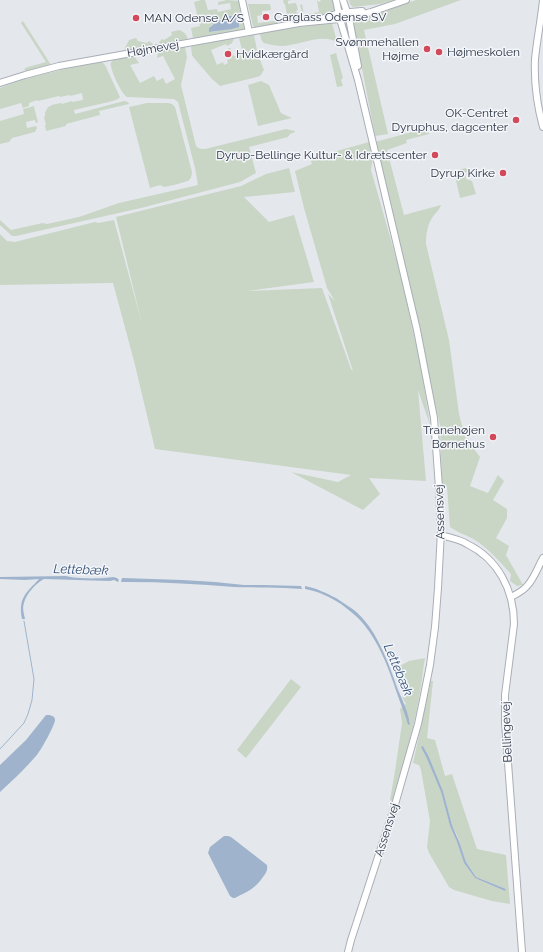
<!DOCTYPE html>
<html>
<head>
<meta charset="utf-8">
<style>
  body { margin:0 }
  canvas { display:block; background:#e4e7ec }
</style>
</head>
<body>
<canvas width="543" height="952"></canvas>
<script>
const context = document.querySelector('canvas').getContext('2d');
context.lineJoin = 'round';
function fillPath(path, color) {
  context.fillStyle = color;
  context.fill(path, 'evenodd');
}
function strokePath(path, color, width, dash) {
  context.strokeStyle = color;
  context.lineWidth = width;
  context.lineCap = dash ? 'butt' : 'round';
  context.setLineDash(dash || []);
  context.stroke(path);
}
function label(font, color, halo, rows, align = 'center') {
  context.font = font + ' Raleway,sans-serif';
  context.lineWidth = 3;
  context.setLineDash([]);
  context.textBaseline = 'middle';
  context.strokeStyle = halo;
  context.fillStyle = color;
  for (const [text, x, y, turn = 0] of rows) {
    context.save();
    context.translate(x, y);
    context.rotate((+turn || 0) * Math.PI / 180);
    context.textAlign = isNaN(turn) ? turn : align;
    if (halo) context.strokeText(text, 0, 0);
    context.fillText(text, 0, 0);
    context.restore();
  }
}
fillPath(new Path2D(`
  M 201,0 L 205,0 L 208,10 L 217,9 L 218,12 L 231,9 L 230,3 L 218,5 L 218,2 L 227,0 L 240,1 L 245,27 L 243,30 L 234,32 L 203,38 L 202,37 L 193,38 L 191,28 L 200,26 L 194,2 ZM 231,15 L 236,18 L 239,21 L 239,25 L 237,27 L 212,32 L 209,31 L 209,28 C 215,21 223,18 231,15 Z
  M 283,0 L 291,0 L 288,1 L 288,4 L 294,3 L 296,3 L 298,10 L 296,11 L 297,13 L 298,12 L 299,20 L 289,22 L 288,21 L 285,4 L 284,4 Z
  M 317,0 L 319,2 L 321,1 L 320,0 L 335,0 L 336,10 L 329,15 L 304,20 L 300,5 L 302,4 L 304,15 L 319,12 Z
  M 349,0 L 394,0 L 380,4 L 353,7 L 350,4 Z
  M 416,0 L 461,0 L 395,24 L 364,30 L 388,134 L 375,136 L 353,22 Z
  M 248,4 L 270,4 L 271,10 L 262,11 L 262,15 L 257,16 L 258,23 L 273,21 L 283,22 L 283,23 L 257,28 L 253,26 Z
  M 23,21 L 51,65 L 26,72 L 24,69 L 28,67 L 46,62 L 21,23 Z
  M 332,23 L 337,42 C 321,33 300,45 283,46 C 277,46 270,45 264,43 C 261,41 261,38 260,34 L 262,33 L 299,27 Z
  M 179,30 C 183,31 188,35 187,39 L 160,44 L 159,42 L 162,39 L 164,40 L 172,35 L 171,32 Z
  M 254,35 L 258,55 L 264,70 L 260,76 L 257,77 L 220,86 L 212,79 L 194,58 L 192,55 L 191,47 L 192,46 L 234,38 C 233,43 231,44 227,46 L 226,44 L 211,50 L 217,65 L 223,62 L 224,65 L 228,63 L 227,60 L 232,58 L 228,48 L 230,48 L 234,56 L 240,55 L 242,50 L 239,38 Z
  M 136,38 L 138,41 L 147,43 L 149,41 L 153,44 L 153,45 L 126,50 L 125,48 L 129,40 Z
  M 185,47 L 187,57 L 181,85 L 196,146 C 199,149 201,149 205,149 L 286,129 L 295,131 L 295,132 L 290,134 L 288,137 L 249,147 L 256,173 L 240,182 L 141,208 L 16,236 L 12,236 L 0,225 L 0,220 L 11,230 L 43,223 L 47,224 L 79,217 L 119,203 L 198,185 L 195,168 L 178,102 L 174,99 L 127,97 C 121,93 112,73 111,66 C 110,63 111,63 113,60 L 134,56 L 139,63 L 130,65 L 140,83 L 154,76 L 157,81 L 163,78 L 166,84 L 175,79 L 163,56 L 157,58 L 158,52 Z
  M 336,53 L 343,78 L 341,80 L 343,86 L 337,87 L 330,55 Z
  M 102,62 L 105,65 L 120,97 L 118,99 L 113,101 L 74,110 L 75,114 L 124,101 L 128,102 L 129,104 L 99,111 L 100,115 L 66,124 L 66,126 L 46,131 L 45,125 L 46,125 L 44,117 L 45,116 L 45,113 L 48,107 L 51,106 L 51,105 L 61,103 L 62,104 L 72,101 L 72,102 L 83,100 L 82,93 L 70,96 L 70,95 L 60,97 L 59,96 L 38,101 L 37,100 L 29,103 L 29,106 L 23,108 L 21,103 L 0,109 L 0,88 C 33,74 67,69 102,62 Z
  M 261,81 L 269,85 L 281,113 L 285,115 L 292,118 L 258,126 L 248,85 Z
  M 147,103 L 168,103 L 172,104 L 175,107 L 192,172 L 191,178 L 188,181 L 174,185 L 164,187 L 160,185 L 150,188 L 129,107 Z
  M 35,106 L 34,107 L 38,122 L 36,123 L 35,120 L 26,122 L 27,128 L 36,126 L 37,128 L 35,132 L 12,138 L 9,142 L 0,144 L 0,121 L 24,114 L 23,109 Z
  M 427,128 L 429,134 L 406,140 L 407,143 L 387,150 L 404,215 L 441,205 C 439,211 435,213 432,218 C 427,226 426,235 426,244 L 449,340 L 459,414 L 465,437 L 480,457 L 470,486 L 488,493 L 498,475 L 504,481 L 493,500 L 507,509 L 507,518 L 496,538 L 509,546 L 506,555 L 523,585 L 517,586 L 510,581 L 511,574 C 500,562 489,549 475,540 C 467,535 458,533 450,527 L 447,487 L 442,486 L 440,425 L 375,142 Z
  M 369,142 L 373,156 L 371,170 L 400,272 L 421,367 L 430,425 L 418,390 L 426,481 L 369,478 L 380,494 L 363,510 L 291,472 L 338,482 L 351,475 L 155,449 L 134,361 L 113,283 L 0,285 L 0,234 L 7,241 L 15,242 L 95,222 L 98,223 L 114,220 L 142,324 L 116,217 L 241,186 L 266,174 L 289,168 L 295,192 L 244,197 L 269,222 L 294,215 L 314,282 L 247,291 L 322,288 L 351,369 L 353,371 L 328,294 L 335,301 L 327,288 L 304,208 L 295,171 L 312,164 L 310,159 L 312,158 Z
  M 466,168 L 468,171 L 465,173 L 466,179 L 472,181 L 476,194 L 460,198 L 454,171 Z
  M 425,658 C 423,669 422,680 420,692 C 414,729 403,765 393,801 L 390,800 L 395,771 L 402,723 L 400,709 L 402,707 L 406,715 L 408,725 L 410,722 L 404,705 L 406,704 L 402,697 L 409,694 L 398,667 L 409,661 Z
  M 291,679 L 301,687 L 246,758 L 237,750 Z
  M 431,681 L 433,681 L 427,738 L 435,740 L 445,776 L 452,774 L 477,849 L 506,855 L 510,904 L 492,901 L 454,890 L 449,887 L 429,853 L 427,847 L 430,821 L 421,770 L 419,765 L 413,763 ZM 423,746 L 429,757 L 443,791 L 452,825 L 457,835 L 466,862 L 476,877 L 506,889 L 505,891 L 475,878 L 464,863 L 457,842 L 450,826 L 441,792 L 427,759 L 423,752 Z`), '#c9d6c5');
fillPath(new Path2D(`
  M 229,16 C 233,15 237,18 239,21 L 239,27 L 232,29 L 209,32 L 209,28 L 216,22 Z
  M 66,576 C 75,579 103,579 113,577 L 117,578 L 119,580 L 118,582 L 114,580 L 110,581 L 44,579 C 36,583 26,594 24,603 C 22,608 24,614 25,619 L 22,619 C 18,598 26,593 39,579 L 25,580 L 0,579 L 0,577 Z
  M 122,578 L 182,580 L 215,582 L 244,585 L 264,585 L 301,586 L 302,589 C 279,587 257,588 234,587 C 199,584 163,582 127,582 L 121,582 Z
  M 305,586 C 316,588 326,593 336,598 C 342,602 348,606 354,610 C 377,629 388,662 398,690 C 403,701 408,712 410,724 L 408,725 C 406,716 402,708 399,699 C 390,672 379,639 358,618 C 353,613 347,609 341,604 C 330,597 318,591 305,589 Z
  M 46,715 C 49,715 55,715 55,720 C 55,725 40,752 36,756 C 25,769 12,781 0,792 L 0,765 L 26,740 Z
  M 423,746 L 429,757 L 443,791 L 452,825 L 460,844 L 466,862 L 476,877 L 506,889 L 505,891 L 475,878 L 464,863 L 457,842 L 450,826 L 441,792 L 427,759 L 421,747 Z
  M 224,836 L 228,836 L 231,837 L 267,865 C 268,870 266,873 263,877 C 255,889 248,891 235,898 L 233,898 L 230,896 L 208,853 L 210,847 Z`), '#9fb4cc');
strokePath(new Path2D(`
  M 0,749 L 24,723 L 28,714 L 32,700 L 34,679 L 24,621`), '#9fb4cc', 1);
const secondary = new Path2D(`
  M 242,0 L 249,32
  M 336,0 L 340,19 L 358,80 L 417,330 L 434,418 L 439,488 L 441,531 L 438,588 L 435,627 L 430,665 L 422,705 L 418,724 L 394,808 L 351,940 L 348,952
  M 343,0 L 349,18 L 358,66
  M 543,0 C 541,20 537,39 535,59 C 534,82 537,105 543,127
  M 324,18 L 339,13 L 362,11
  M 0,83 L 25,75 L 59,66 L 299,23 L 349,18 L 371,12 L 406,0
  M 441,535 C 450,538 459,539 467,544 C 498,559 514,590 514,624 L 505,695 L 505,722 L 522,952
  M 511,597 C 517,594 523,591 527,586 C 534,579 538,567 543,558`);
strokePath(secondary, '#a9aeb7', 8);
strokePath(secondary, '#fff', 6);
for (const [x, y, r, color] of [
  [266,17,4,"#d1495b"],
  [136,18,4,"#d1495b"],
  [427,49,4,"#d1495b"],
  [439,52,4,"#d1495b"],
  [228,54,4,"#d1495b"],
  [516,120,4,"#d1495b"],
  [435,155,4,"#d1495b"],
  [503,173,4,"#d1495b"],
  [493,437,4,"#d1495b"]
]) {
  const dot = new Path2D();
  dot.arc(x, y, r, 0, 2 * Math.PI);
  context.fillStyle = color;
  context.fill(dot);
  strokePath(dot, '#f4f6f9', 1.5);
}
label('12px', '#2b3445', '#f4f6f9', [
  ["Carglass Odense SV",274,17,"left"],
  ["MAN Odense A/S",144,18,"left"],
  ["Svømmehallen",419,42],
  ["Højme",419,56],
  ["Højmeskolen",447,52,"left"],
  ["Hvidkærgård",236,54,"left"],
  ["OK-Centret",508,113],
  ["Dyruphus, dagcenter",508,127],
  ["Dyrup-Bellinge Kultur- & Idrætscenter",427,155],
  ["Dyrup Kirke",495,173],
  ["Tranehøjen",485,430],
  ["Børnehus",485,444]
], 'right');
label('12px', '#2b3445', '#f4f6f9', [
  ["Højmevej",153,49,-10],
  ["Assensvej",440,512,-92],
  ["Bellingevej",507,732,-92],
  ["Assensvej",387,830,-72]
]);
label('italic 13px', '#34527a', '#f4f6f9', [
  ["Lettebæk",81,570,2],
  ["Lettebæk",398,670,67]
]);
</script>
</body>
</html>
